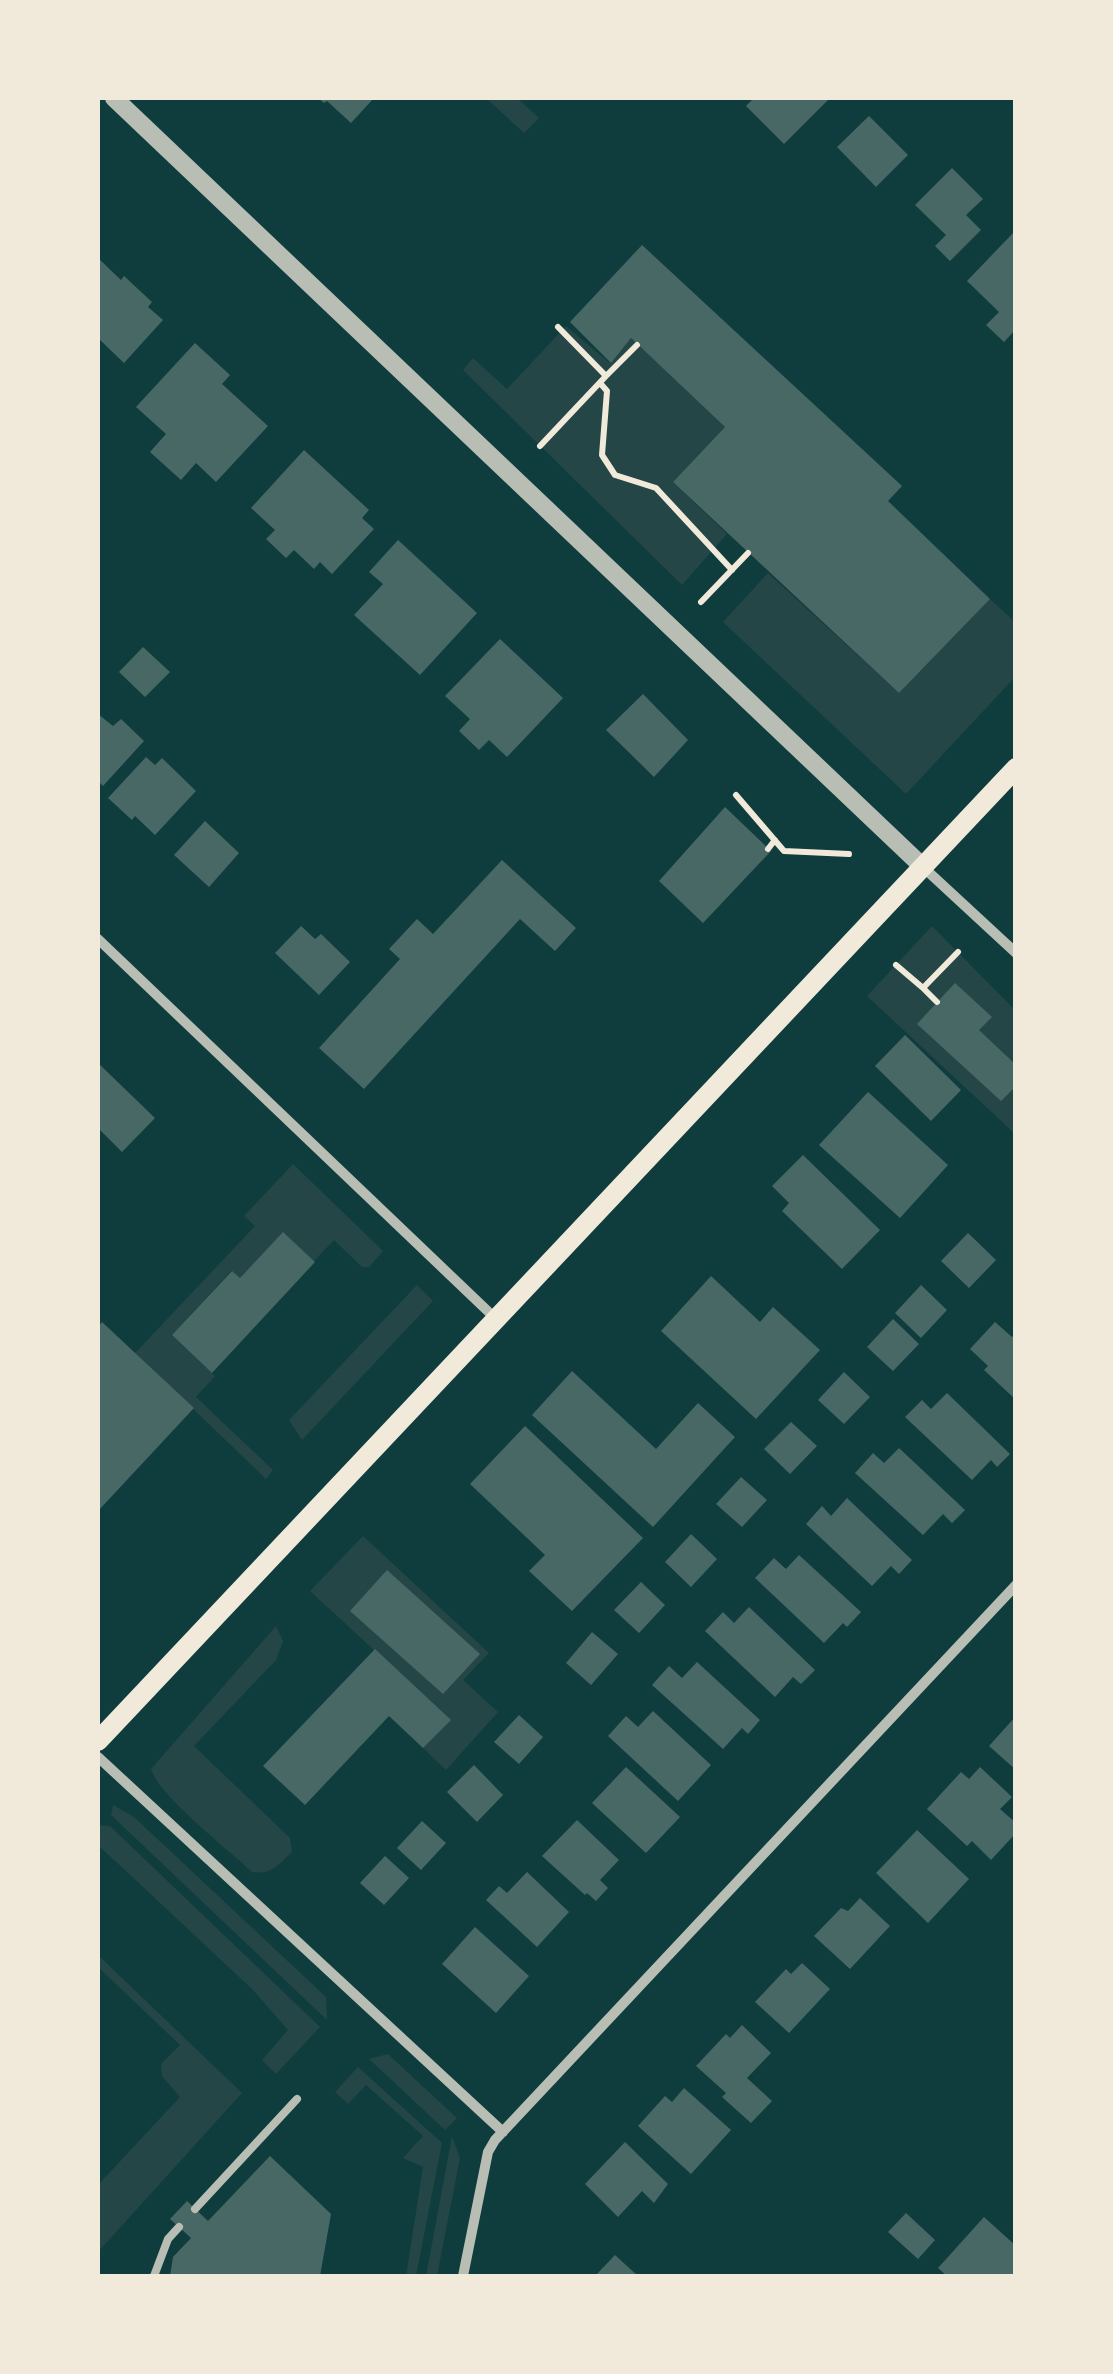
<!DOCTYPE html>
<html>
<head>
<meta charset="utf-8">
<style>
  body { margin:0 }
  #map { position:relative; width:1113px; height:2374px; overflow:hidden; background:#0f3d3e; font-family:Quicksand,sans-serif }
  canvas { display:block }
  .frame { position:absolute; inset:0; border:100px solid #f1e9da; pointer-events:none }
</style>
</head>
<body>
<div id="map">
<canvas width="1113" height="2374"></canvas>
<div class="frame"></div>
</div>
<script>
const context = document.querySelector('canvas').getContext('2d');
context.lineJoin = 'round';
function fillPath(path, color) {
  context.fillStyle = color;
  context.fill(path, 'evenodd');
}
function strokePath(path, color, width, dash) {
  context.strokeStyle = color;
  context.lineWidth = width;
  context.lineCap = dash ? 'butt' : 'round';
  context.setLineDash(dash || []);
  context.stroke(path);
}
fillPath(new Path2D(`
  M 486,98 L 517,98 L 539,118 L 524,133 Z
  M 566,326 L 610,363 L 631,338 L 725,427 L 673,482 L 727,534 L 682,585 L 463,370 L 473,358 L 507,389 Z
  M 768,573 L 899,693 L 990,599 L 1015,622 L 1015,677 L 906,794 L 723,622 Z
  M 932,926 L 1015,1010 L 1015,1134 L 867,996 Z
  M 293,1164 L 383,1251 L 369,1267 L 362,1267 L 334,1240 L 314,1261 L 283,1233 L 240,1278 L 231,1271 L 172,1335 L 215,1376 L 196,1397 L 273,1470 L 266,1479 L 135,1353 L 255,1226 L 244,1216 Z
  M 417,1285 L 433,1301 L 302,1440 L 289,1420 Z
  M 363,1536 L 489,1653 L 463,1680 L 498,1712 L 446,1770 L 423,1748 L 450,1720 L 310,1591 Z
  M 276,1626 L 283,1641 L 276,1660 L 194,1746 L 290,1838 L 292,1852 C 280,1863 271,1876 252,1872 C 229,1850 159,1796 151,1769 Z
  M 113,1805 L 134,1817 L 326,1997 L 327,2020 L 111,1815 Z
  M 98,1825 L 110,1826 L 320,2027 L 276,2074 L 262,2060 L 288,2030 L 252,1989 L 98,1845 Z
  M 98,1955 L 242,2093 L 98,2252 L 98,2185 L 180,2097 L 162,2076 L 161,2064 L 180,2045 L 98,1967 Z
  M 388,2054 L 457,2118 L 445,2130 L 369,2059 Z
  M 358,2067 L 442,2143 L 416,2276 L 406,2276 L 423,2167 L 403,2158 L 423,2136 L 366,2085 L 348,2104 L 335,2092 Z
  M 452,2136 L 460,2158 L 437,2276 L 426,2276 Z`), '#244646');
fillPath(new Path2D(`
  M 318,98 L 374,98 L 351,123 L 327,101 L 324,103 Z
  M 754,98 L 830,98 L 784,144 L 746,106 Z
  M 869,116 L 908,155 L 876,187 L 837,147 Z
  M 952,168 L 983,199 L 966,215 L 981,230 L 950,261 L 935,246 L 946,235 L 915,205 Z
  M 1014,232 L 1016,329 L 1004,342 L 986,325 L 999,312 L 967,281 Z
  M 642,245 L 902,486 L 888,501 L 990,599 L 899,693 L 673,482 L 725,427 L 631,338 L 611,363 L 570,322 Z
  M 98,258 L 121,280 L 124,276 L 152,302 L 148,307 L 163,320 L 124,363 L 98,338 Z
  M 195,343 L 230,375 L 222,384 L 268,426 L 216,482 L 196,463 L 181,480 L 150,452 L 166,434 L 136,407 Z
  M 304,450 L 369,510 L 362,518 L 374,529 L 332,574 L 320,562 L 314,569 L 294,550 L 286,558 L 266,539 L 275,530 L 251,508 Z
  M 398,540 L 477,613 L 420,675 L 354,615 L 383,584 L 369,572 Z
  M 500,639 L 563,698 L 507,757 L 489,740 L 479,750 L 459,731 L 470,719 L 445,696 Z
  M 143,647 L 170,672 L 145,697 L 119,672 Z
  M 643,694 L 688,740 L 654,777 L 606,730 Z
  M 98,714 L 113,726 L 121,719 L 144,741 L 103,786 L 98,781 Z
  M 146,757 L 155,765 L 162,758 L 196,791 L 155,835 L 135,816 L 132,820 L 108,798 Z
  M 725,807 L 771,851 L 703,923 L 659,881 Z
  M 205,821 L 239,853 L 209,887 L 174,855 Z
  M 502,860 L 576,928 L 555,951 L 520,919 L 364,1089 L 319,1048 L 400,959 L 389,949 L 417,919 L 433,934 Z
  M 301,926 L 315,939 L 321,934 L 350,962 L 319,995 L 275,953 Z
  M 955,983 L 992,1017 L 979,1030 L 1016,1065 L 1016,1086 L 1001,1101 L 917,1024 Z
  M 905,1035 L 961,1090 L 931,1121 L 875,1066 Z
  M 98,1063 L 155,1118 L 122,1152 L 98,1128 Z
  M 868,1092 L 948,1165 L 900,1218 L 819,1145 Z
  M 803,1155 L 880,1230 L 842,1269 L 782,1211 L 789,1203 L 772,1186 Z
  M 283,1232 L 315,1262 L 212,1373 L 172,1335 L 232,1271 L 240,1278 Z
  M 968,1233 L 996,1260 L 969,1288 L 941,1261 Z
  M 711,1276 L 760,1322 L 773,1307 L 820,1350 L 756,1419 L 661,1331 Z
  M 921,1285 L 947,1310 L 921,1338 L 895,1313 Z
  M 893,1319 L 919,1344 L 893,1371 L 867,1347 Z
  M 102,1322 L 194,1408 L 98,1511 L 98,1327 Z
  M 995,1322 L 1012,1337 L 1016,1333 L 1016,1400 L 984,1370 L 988,1366 L 970,1349 Z
  M 572,1371 L 656,1449 L 698,1403 L 735,1437 L 653,1527 L 532,1415 Z
  M 844,1372 L 870,1397 L 844,1424 L 818,1400 Z
  M 947,1393 L 1010,1454 L 997,1467 L 991,1460 L 972,1480 L 905,1417 L 922,1400 L 931,1409 Z
  M 791,1422 L 817,1446 L 790,1474 L 764,1449 Z
  M 525,1426 L 643,1538 L 572,1611 L 529,1571 L 545,1555 L 470,1484 Z
  M 899,1448 L 965,1510 L 952,1523 L 943,1514 L 923,1535 L 855,1473 L 873,1453 L 884,1463 Z
  M 741,1477 L 767,1500 L 742,1527 L 716,1504 Z
  M 847,1498 L 912,1560 L 899,1574 L 891,1566 L 872,1586 L 806,1524 L 822,1506 L 831,1516 Z
  M 691,1534 L 717,1559 L 691,1587 L 665,1562 Z
  M 799,1555 L 861,1612 L 847,1627 L 843,1623 L 824,1643 L 755,1578 L 774,1558 L 786,1569 Z
  M 387,1570 L 480,1654 L 443,1694 L 350,1611 Z
  M 641,1582 L 665,1605 L 639,1633 L 614,1610 Z
  M 749,1607 L 815,1670 L 801,1684 L 793,1677 L 775,1697 L 705,1631 L 723,1612 L 734,1623 Z
  M 592,1632 L 618,1654 L 591,1685 L 566,1663 Z
  M 375,1649 L 451,1720 L 423,1748 L 389,1716 L 305,1805 L 263,1766 Z
  M 697,1662 L 760,1720 L 748,1734 L 742,1728 L 723,1749 L 652,1685 L 669,1666 L 682,1678 Z
  M 653,1711 L 711,1765 L 678,1801 L 608,1736 L 626,1716 L 638,1727 Z
  M 519,1715 L 543,1737 L 519,1764 L 494,1742 Z
  M 1016,1716 L 1016,1770 L 989,1746 Z
  M 474,1765 L 503,1795 L 477,1822 L 447,1792 Z
  M 626,1767 L 680,1817 L 646,1853 L 592,1803 Z
  M 980,1767 L 1012,1797 L 1000,1809 L 1016,1823 L 1016,1833 L 991,1860 L 972,1841 L 967,1846 L 927,1809 L 961,1772 L 969,1779 Z
  M 577,1820 L 619,1860 L 600,1880 L 608,1888 L 596,1901 L 587,1893 L 585,1895 L 542,1856 Z
  M 422,1821 L 446,1843 L 421,1870 L 397,1848 Z
  M 917,1830 L 969,1879 L 928,1923 L 876,1873 Z
  M 385,1856 L 409,1878 L 384,1905 L 360,1883 Z
  M 527,1872 L 569,1912 L 537,1947 L 486,1900 L 499,1886 L 507,1893 Z
  M 860,1898 L 890,1926 L 850,1969 L 814,1936 L 841,1908 L 848,1911 Z
  M 475,1927 L 529,1976 L 496,2013 L 442,1964 Z
  M 802,1963 L 830,1989 L 789,2033 L 755,2002 L 786,1969 L 791,1974 Z
  M 742,2025 L 771,2053 L 747,2078 L 772,2101 L 751,2123 L 722,2097 L 726,2093 L 696,2066 L 726,2034 L 730,2038 Z
  M 684,2088 L 731,2130 L 691,2174 L 638,2126 L 665,2096 L 672,2102 Z
  M 625,2142 L 668,2184 L 654,2203 L 642,2191 L 618,2217 L 585,2184 Z
  M 270,2156 L 331,2214 L 320,2276 L 170,2276 L 173,2257 L 191,2238 L 170,2219 L 187,2201 L 208,2221 Z
  M 906,2213 L 935,2240 L 918,2259 L 888,2232 Z
  M 984,2217 L 1016,2246 L 1016,2275 L 947,2276 L 938,2268 Z
  M 615,2255 L 638,2276 L 595,2276 Z`), '#486865');
strokePath(new Path2D(`
  M 606,376 L 637,345
  M 600,383 L 607,391 L 602,455 L 615,475 L 656,488 L 732,570
  M 540,446 L 606,376 L 558,327
  M 701,602 L 748,553
  M 736,795 L 784,851 L 849,854
  M 768,849 L 775,840
  M 896,965 L 923,988 L 958,952
  M 923,988 L 937,1002`), '#f1e9da', 6);
strokePath(new Path2D(`
  M 195,2209 L 297,2099
  M 154,2276 L 168,2239 L 179,2227`), '#b8beb3', 8);
strokePath(new Path2D(`
  M 923,867 L 1016,953
  M 98,939 L 496,1319
  M 98,1757 L 503,2132
  M 463,2276 L 488,2152 L 495,2140 L 1016,1585`), '#b8beb3', 10);
strokePath(new Path2D(`
  M 114,98 L 922,866`), '#b8beb3', 18);
strokePath(new Path2D(`
  M 98,1741 L 1016,768`), '#f1e9da', 20);
</script>
</body>
</html>
